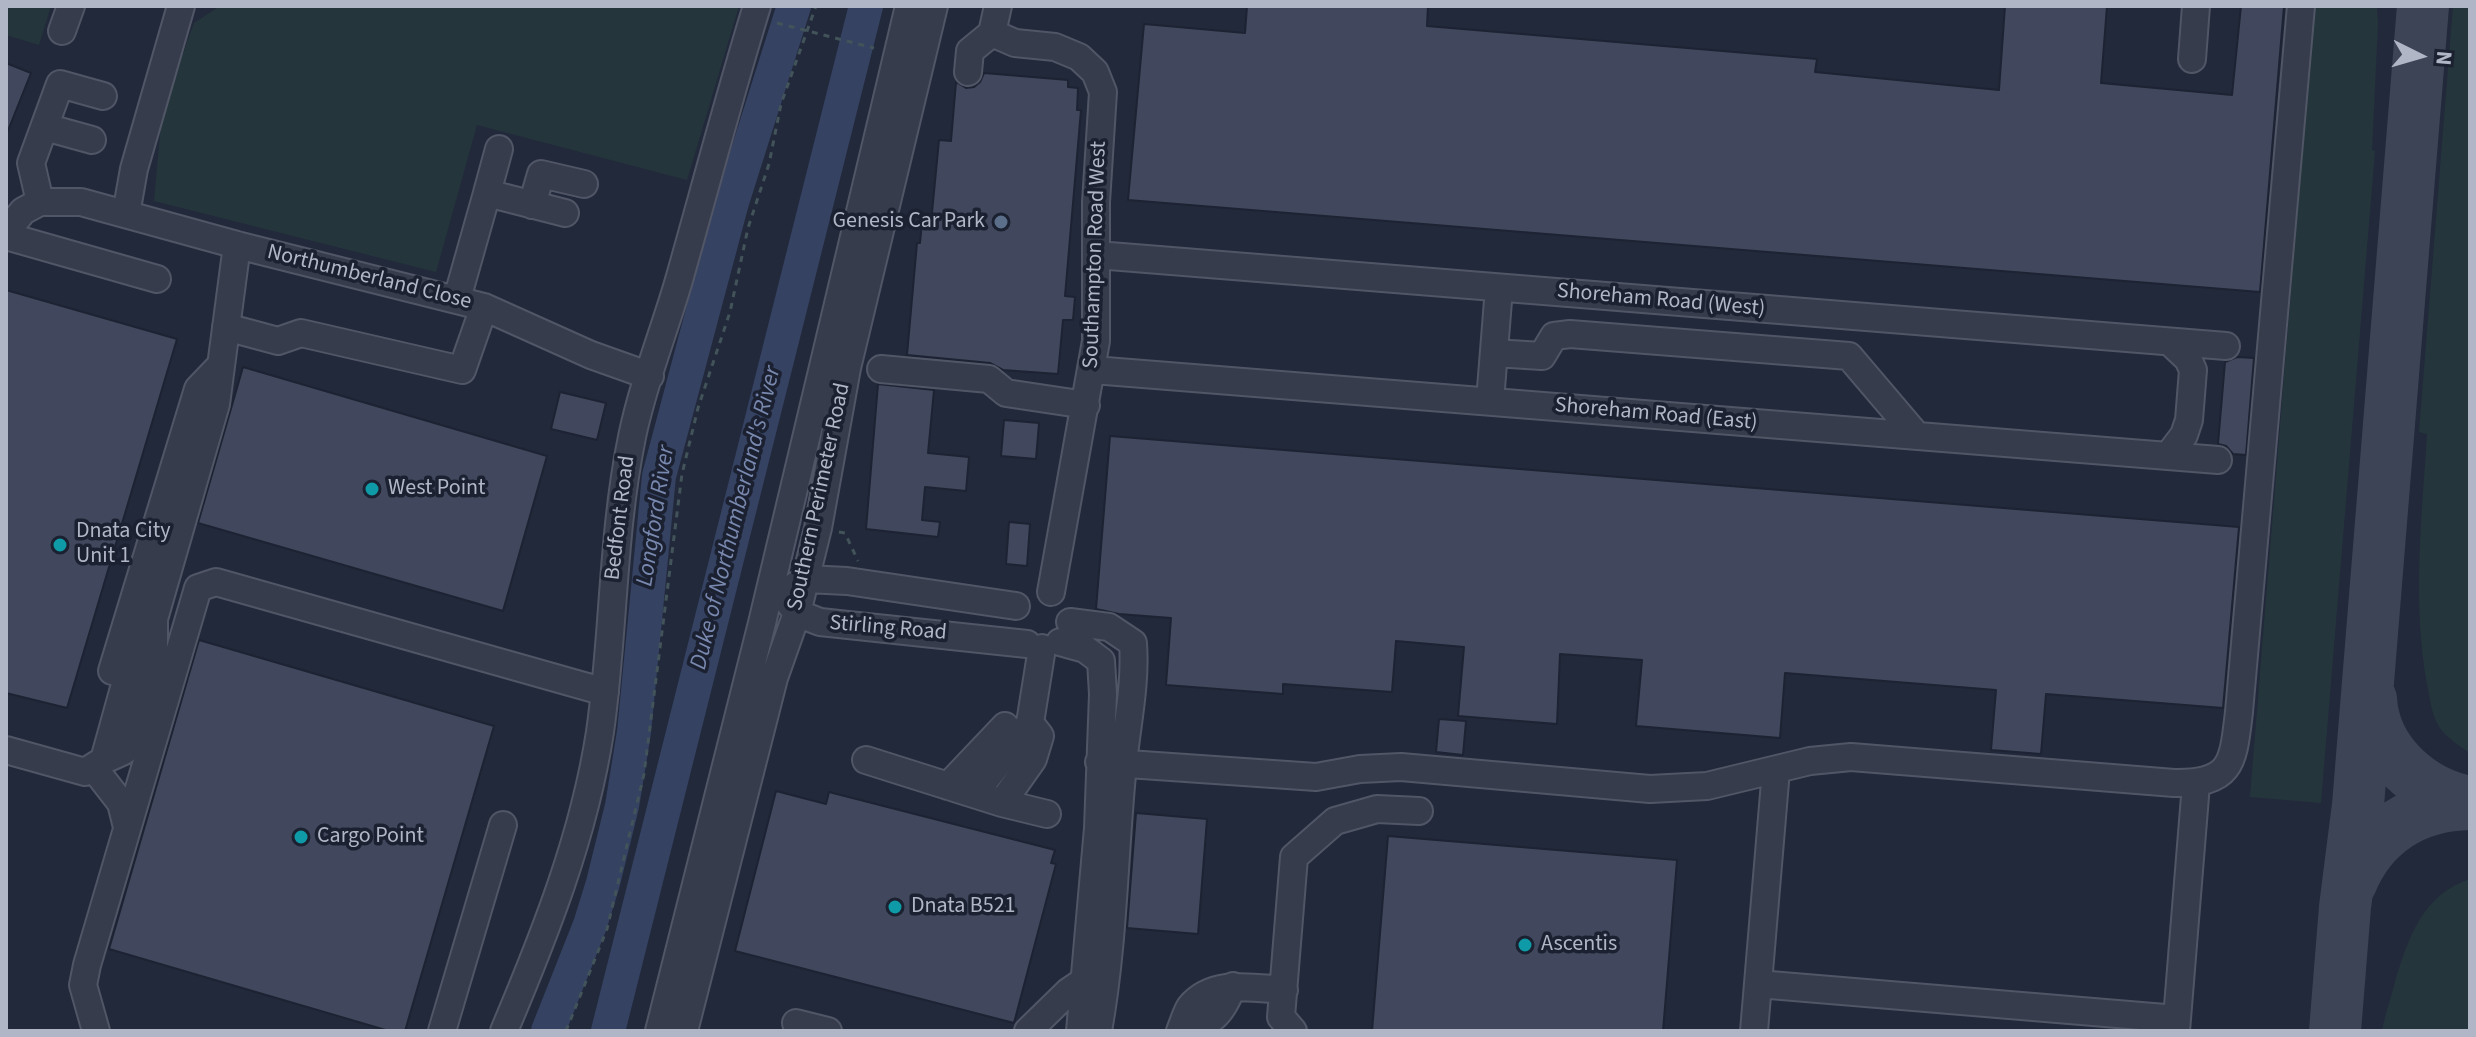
<!DOCTYPE html>
<html>
<head>
<meta charset="utf-8">
<style>
  body { margin:0 }
  #map { position:relative; width:2476px; height:1037px; overflow:hidden; background:#22293b; font-family:"Source Sans 3",sans-serif }
  canvas { display:block }
  .frame { position:absolute; inset:0; border:8px solid #b1b6c7; pointer-events:none }
  .north { position:absolute; left:2380px; top:16px; width:80px; height:80px; -webkit-text-stroke:6px #1b2130; paint-order:stroke; rotate:95deg; font-size:22px; font-weight:700; line-height:32px; text-align:center; color:#b1b6c7 }
  .north::after { content:''; display:block; margin:auto; width:28px; height:36px; background:#b1b6c7; clip-path:polygon(50% 0,100% 100%,50% 72%,0 100%) }
</style>
</head>
<body>
<div id="map">
<canvas width="2476" height="1037"></canvas>
<div class="frame"></div>
<div class="north">N</div>
</div>
<script>
const context = document.querySelector('canvas').getContext('2d');
context.lineJoin = 'round';
function fillPath(path, color) {
  context.fillStyle = color;
  context.fill(path, 'evenodd');
}
function strokePath(path, color, width, dash) {
  context.strokeStyle = color;
  context.lineWidth = width;
  context.lineCap = dash ? 'butt' : 'round';
  context.setLineDash(dash || []);
  context.stroke(path);
}
function label(font, color, halo, rows, align = 'center') {
  context.font = font + ' "Source Sans 3",sans-serif';
  context.lineWidth = 7;
  context.setLineDash([]);
  context.textBaseline = 'middle';
  context.strokeStyle = halo;
  context.fillStyle = color;
  for (const [text, x, y, turn = 0] of rows) {
    context.save();
    context.translate(x, y);
    context.rotate((+turn || 0) * Math.PI / 180);
    context.textAlign = isNaN(turn) ? turn : align;
    if (halo) context.strokeText(text, 0, 0);
    context.fillText(text, 0, 0);
    context.restore();
  }
}
fillPath(new Path2D(`
  M 6,6 L 51,6 L 39,45 L 6,35 Z
  M 220,6 L 739,6 L 687,180 L 477,125 L 436,272 L 154,201 L 162,113 L 194,23 Z
  M 2314,6 L 2377,6 L 2378,24 L 2372,150 L 2375,151 L 2321,803 L 2250,797 Z
  M 2453,6 L 2470,6 L 2470,753 C 2458,745 2445,737 2438,725 C 2431,713 2430,697 2427,684 C 2412,601 2422,517 2427,434 L 2419,432 Z
  M 2470,879 L 2470,1031 L 2382,1031 C 2385,1014 2391,998 2395,982 C 2408,938 2423,894 2470,879 Z`), '#24363c');
strokePath(new Path2D(`
  M 548,1031 L 590,925 L 603,883 L 622,806 L 634,732 L 659,476 L 732,202 L 794,6
  M 608,1031 L 866,6`), '#354262', 34);
strokePath(new Path2D(`
  M 2371,699 C 2374,752 2420,793 2470,802
  M 2351,883 C 2372,832 2415,805 2470,804
  M 2335,1031 L 2345,907 L 2358,805 L 2423,6`), '#3d4456', 52);
const building = new Path2D(`
  M 1247,6 L 1428,6 L 1427,26 L 1817,59 L 1815,72 L 1999,90 L 2005,6 L 2107,6 L 2101,83 L 2232,95 L 2241,6 L 2284,6 L 2260,292 L 1128,200 L 1144,24 L 1245,33 Z
  M 6,63 L 31,73 L 7,133 L 6,133 Z
  M 984,73 L 1068,80 L 1068,87 L 1078,88 L 1077,110 L 1081,110 L 1065,296 L 1075,297 L 1073,320 L 1063,320 L 1058,374 L 1003,370 L 990,363 L 907,355 L 917,243 L 920,243 L 922,222 L 931,223 L 939,140 L 951,141 L 956,82 L 966,88 L 974,87 L 980,82 Z
  M 6,290 L 177,339 L 67,708 L 6,693 Z
  M 2237,357 L 2254,358 L 2246,455 L 2233,454 L 2226,446 L 2218,444 L 2225,362 Z
  M 243,367 L 547,456 L 503,611 L 198,523 Z
  M 878,384 L 934,390 L 928,453 L 969,457 L 966,491 L 925,487 L 922,520 L 940,522 L 938,537 L 866,529 Z
  M 560,392 L 606,403 L 597,440 L 551,429 Z
  M 1004,420 L 1039,423 L 1036,459 L 1001,456 Z
  M 1110,436 L 2239,527 L 2223,708 L 2046,694 L 2041,754 L 1991,750 L 1996,690 L 1785,673 L 1780,738 L 1636,726 L 1642,660 L 1560,654 L 1557,724 L 1458,716 L 1464,647 L 1396,641 L 1392,692 L 1283,684 L 1283,694 L 1166,685 L 1171,618 L 1119,614 L 1096,609 Z
  M 1009,522 L 1030,524 L 1027,566 L 1006,564 Z
  M 199,640 L 494,726 L 405,1031 L 389,1031 L 109,949 Z
  M 1439,719 L 1466,721 L 1463,755 L 1436,752 Z
  M 776,791 L 826,804 L 829,792 L 1055,850 L 1051,863 L 1056,864 L 1014,1023 L 735,951 Z
  M 1136,813 L 1207,819 L 1198,934 L 1127,928 Z
  M 1388,836 L 1677,860 L 1663,1031 L 1372,1031 Z`);
fillPath(building, '#41485d');
strokePath(building, '#1d2332', 2);
const minor = new Path2D(`
  M 62,31 L 71,6
  M 992,33 L 1015,43 L 1055,47 L 1079,57 L 1095,72 L 1103,92 L 1096,202 L 1096,341 L 1051,592
  M 2192,59 L 2196,6
  M 968,72 L 970,51 L 992,33 L 998,6
  M 45,127 L 92,140
  M 487,193 L 499,149
  M 40,202 L 31,163 L 60,84 L 103,96
  M 532,205 L 541,174 L 584,184
  M 126,214 L 134,169 L 181,6
  M 6,232 L 23,211 L 40,202 L 81,202 L 237,245 L 484,307 L 591,355 L 650,376
  M 6,236 L 157,279
  M 1097,255 L 2226,346
  M 457,299 L 487,193 L 565,213
  M 226,327 L 278,341 L 301,333 L 462,370 L 484,307
  M 1494,353 L 1542,356 L 1554,336 L 1570,334 L 1849,356 L 1917,436
  M 881,369 L 989,379 L 1006,393 L 1086,405
  M 1093,370 L 2218,460
  M 1490,401 L 1499,288
  M 2168,456 L 2184,435 L 2189,420 L 2193,370 L 2188,359 L 2171,343
  M 792,588 L 806,579 L 847,581 L 1016,606
  M 787,600 L 797,613 L 820,622 L 1027,644
  M 1070,622 L 1109,627 L 1133,643 C 1136,684 1127,723 1123,764 C 1114,853 1114,943 1098,1031
  M 1060,642 L 1085,649 L 1101,661 L 1103,694 L 1098,828 L 1080,1031
  M 112,671 L 198,389 L 221,365
  M 6,750 L 85,772 L 104,760 L 134,652 L 154,619 L 216,404 L 237,245
  M 104,760 L 124,751 L 133,733 L 154,660 L 154,619
  M 866,760 L 1002,803 L 1047,814
  M 1099,762 L 1316,777 L 1360,769 L 1401,767 L 1650,789 L 1707,786 L 1810,761 L 1851,757 L 2174,783 C 2233,784 2233,762 2239,712 L 2301,6
  M 93,767 L 121,803 L 127,827
  M 948,786 L 1005,726
  M 974,794 L 1030,723 L 1042,648
  M 1002,803 L 1033,759 L 1040,736 L 1030,723
  M 1758,984 L 2177,1019
  M 796,1023 L 828,1031
  M 1181,1030 C 1213,1024 1220,1015 1233,986
  M 96,1031 L 83,985 L 87,965 L 198,588 L 216,582 L 605,692
  M 442,1031 L 503,825
  M 504,1031 C 545,934 584,836 600,732 C 614,634 612,534 632,437 C 643,383 664,332 679,280 C 705,188 729,97 757,6
  M 659,1031 L 762,623 L 909,6
  M 684,1031 L 774,678 L 797,613 L 818,528 L 847,368 L 934,6
  M 1028,1031 L 1068,992 L 1087,979
  M 1180,1031 C 1183,1024 1186,1013 1190,1007 C 1213,979 1253,988 1284,990
  M 1293,1031 L 1281,1017 L 1294,857 L 1335,821 L 1377,809 L 1419,811
  M 1754,1031 L 1776,770
  M 2176,1031 L 2196,784`);
strokePath(minor, '#515666', 30);
strokePath(new Path2D(`
  M 777,23 L 874,48
  M 839,532 L 845,533 L 858,561
  M 566,1031 L 607,929 L 644,774 L 682,474 L 698,408 L 730,312 L 748,228 L 769,164 L 781,104 L 816,6`), '#425359', 3, [6, 6]);
strokePath(minor, '#363c4b', 26);
for (const [x, y, r, color] of [
  [1001,222,8,"#5c6f8a"],
  [372,489,8,"#0f9aa8"],
  [60,545,8,"#0f9aa8"],
  [301,837,8,"#0f9aa8"],
  [895,907,8,"#0f9aa8"],
  [1525,945,8,"#0f9aa8"]
]) {
  const dot = new Path2D();
  dot.arc(x, y, r, 0, 2 * Math.PI);
  context.fillStyle = color;
  context.fill(dot);
  strokePath(dot, '#1b2130', 3);
}
label('22px', '#b1b6c7', '#1b2130', [
  ["Genesis Car Park",985,222,"right"],
  ["West Point",388,489],
  ["Dnata City",76,532],
  ["Unit 1",76,557],
  ["Cargo Point",317,837],
  ["Dnata B521",911,907],
  ["Ascentis",1541,945]
], 'left');
label('22px', '#b1b6c7', '#1b2130', [
  ["Southampton Road West",1096,255,-88],
  ["Northumberland Close",369,278,14],
  ["Shoreham Road (West)",1661,301,5],
  ["Shoreham Road (East)",1656,415,5],
  ["Southern Perimeter Road",820,497,-78],
  ["Bedfont Road",621,518,-83],
  ["Stirling Road",888,629,5]
]);
label('italic 24px', '#7988af', '#1b2130', [
  ["Longford River",657,516,-81],
  ["Duke of Northumberland's River",737,518,-76]
]);
</script>
</body>
</html>
